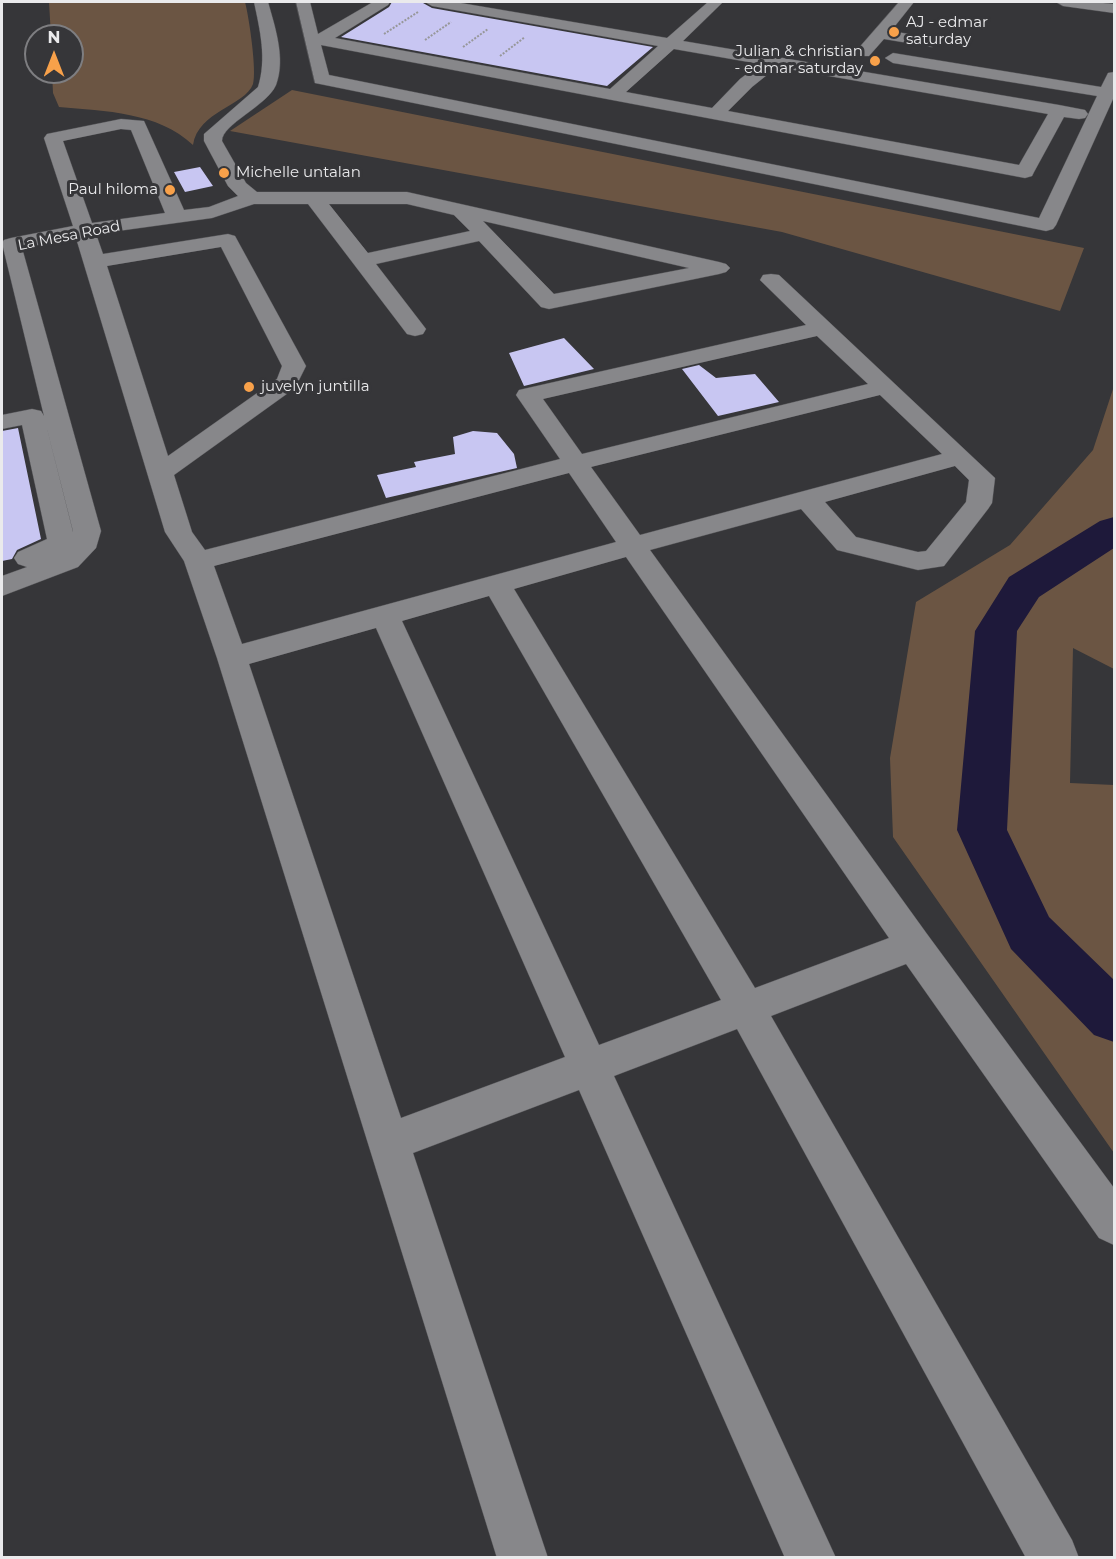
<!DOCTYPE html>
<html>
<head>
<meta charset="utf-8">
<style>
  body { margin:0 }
  #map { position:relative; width:1116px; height:1559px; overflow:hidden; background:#363639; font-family:Montserrat,sans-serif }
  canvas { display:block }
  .frame { position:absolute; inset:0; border:3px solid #eaeaec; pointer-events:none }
  .north { position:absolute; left:24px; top:24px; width:60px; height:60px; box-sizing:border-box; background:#363639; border:2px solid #7e7e81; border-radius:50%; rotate:0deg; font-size:16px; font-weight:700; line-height:24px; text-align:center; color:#eaeaec }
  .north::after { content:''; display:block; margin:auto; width:21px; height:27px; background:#f8a14a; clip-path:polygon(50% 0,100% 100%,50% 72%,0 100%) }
</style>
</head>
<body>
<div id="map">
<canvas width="1116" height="1559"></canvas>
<div class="frame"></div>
<div class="north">N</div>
</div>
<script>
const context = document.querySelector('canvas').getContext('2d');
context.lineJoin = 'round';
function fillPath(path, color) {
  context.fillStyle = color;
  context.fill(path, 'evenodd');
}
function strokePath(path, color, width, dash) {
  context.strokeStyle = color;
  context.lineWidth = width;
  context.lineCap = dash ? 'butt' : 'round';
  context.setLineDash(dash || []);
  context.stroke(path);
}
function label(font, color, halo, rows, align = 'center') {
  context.font = font + ' Montserrat,sans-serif';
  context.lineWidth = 6;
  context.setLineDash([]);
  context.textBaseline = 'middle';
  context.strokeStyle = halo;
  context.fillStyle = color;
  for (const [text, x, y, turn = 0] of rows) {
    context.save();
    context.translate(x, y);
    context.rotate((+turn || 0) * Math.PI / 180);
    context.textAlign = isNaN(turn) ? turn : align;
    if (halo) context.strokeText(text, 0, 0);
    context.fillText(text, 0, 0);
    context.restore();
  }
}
fillPath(new Path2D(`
  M 49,2 L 245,2 C 249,17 257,71 253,84 C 245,106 198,111 193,145 C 158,112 105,111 59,107 L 53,93 L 52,72 L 72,72 L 72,36 L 51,36 Z
  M 292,90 L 1084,248 L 1060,311 L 782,232 L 230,131 Z
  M 1114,386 L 1114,669 L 1073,648 L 1070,783 L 1114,785 L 1114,1153 L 893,837 L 890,758 L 916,602 L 1010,545 L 1093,450 Z`), '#6b5543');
fillPath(new Path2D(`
  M 1114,517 L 1114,548 L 1039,597 L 1017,631 L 1007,830 L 1049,917 L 1114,980 L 1114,1042 L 1094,1035 L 1011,949 L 957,830 L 975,631 L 1009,577 L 1100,521 Z`), '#1e193a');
fillPath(new Path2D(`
  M 392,2 L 423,3 L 432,8 L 653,47 L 607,86 L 341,37 L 389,7 Z
  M 200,167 L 213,186 L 185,192 L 174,172 Z
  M 564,338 L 594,369 L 524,386 L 509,353 Z
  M 699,365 L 716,378 L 755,374 L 779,402 L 718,416 L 682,369 Z
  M 18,428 L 41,539 L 17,550 L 12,559 L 2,561 L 2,431 Z
  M 473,431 L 497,433 L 514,454 L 517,468 L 386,498 L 377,475 L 416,467 L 414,462 L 455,454 L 453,437 Z`), '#c8c6f2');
const minor = new Path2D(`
  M 254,2 L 268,2 C 275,27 286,59 276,85 C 267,106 222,124 222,141 L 246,183 L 257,192 L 407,192 L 719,262 L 726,264 L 730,268 L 726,272 L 719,274 L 549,309 L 541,307 L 479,241 L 376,264 L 426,329 L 423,334 L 415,336 L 407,334 L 308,204 L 254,204 L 212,218 L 96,234 L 103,254 L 228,234 L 235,236 L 306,366 L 295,388 L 174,475 L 192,532 L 205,550 L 560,459 L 516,395 L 519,390 L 806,325 L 760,280 L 763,275 L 771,274 L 779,275 L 995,478 L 992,503 L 988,509 L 944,566 L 918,570 L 837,550 L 801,509 L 650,550 L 927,934 L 1114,1188 L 1114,1245 L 1099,1238 L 906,964 L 771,1016 L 1072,1540 L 1079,1558 L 1026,1558 L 737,1029 L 614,1076 L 836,1558 L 785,1558 L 579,1090 L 413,1153 L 548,1558 L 497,1558 L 217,658 L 184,561 L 165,532 L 76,238 L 22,248 L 101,531 L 96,548 L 78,567 L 2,596 L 2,576 L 27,567 L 18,564 L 14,558 L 18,552 L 47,539 L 22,425 L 2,429 L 2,415 L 32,409 L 41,411 L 44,416 L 2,243 L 4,240 L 11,238 L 73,226 L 44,138 L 47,134 L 121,119 L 144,121 L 184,210 L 209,207 L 238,196 L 228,186 L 204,141 L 204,134 L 258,87 C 267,59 260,30 254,2 ZM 121,129 L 131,130 L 165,213 L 92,223 L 63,141 ZM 329,204 L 407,204 L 454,215 L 470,231 L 368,253 ZM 483,221 L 689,268 L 554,294 ZM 221,247 L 282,366 L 277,379 L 168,456 L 107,266 ZM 817,336 L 868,384 L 582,454 L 543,399 ZM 880,395 L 942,454 L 640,535 L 591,467 ZM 45,421 L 73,531 L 73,532 ZM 955,466 L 969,480 L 966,502 L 926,551 L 918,552 L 856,537 L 825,502 ZM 569,473 L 616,542 L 242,644 L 214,566 ZM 626,557 L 889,938 L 755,988 L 514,589 ZM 489,596 L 721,1000 L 599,1045 L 402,621 ZM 376,628 L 565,1057 L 401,1118 L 249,664 Z
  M 296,2 L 310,2 L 318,34 L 373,2 L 390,2 L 388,5 L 335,38 L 610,89 L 658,46 L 432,6 L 425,2 L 455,2 L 667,38 L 708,2 L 723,2 L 683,41 L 1059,105 L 1085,110 L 1088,114 L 1085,118 L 1079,119 L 1064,117 L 1034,172 L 1032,176 L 1025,178 L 321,45 L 329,75 L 1039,218 L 1097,96 L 893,63 L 885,58 L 893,53 L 1101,87 L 1108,73 L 1114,72 L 1114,99 L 1113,99 L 1056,225 L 1053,229 L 1046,231 L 315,83 ZM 674,49 L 760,64 L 740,79 L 712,108 L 626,92 ZM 777,67 L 1048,114 L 1019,165 L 728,111 L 752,87 Z
  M 899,2 L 914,2 L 891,31 L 938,39 L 940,42 L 938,45 L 932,47 L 884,39 L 869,56 L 857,56 L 855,53 L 857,50 Z
  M 1056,2 L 1092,2 L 1114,4 L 1114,13 L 1063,6 Z`);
strokePath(minor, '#535356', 1);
strokePath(new Path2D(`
  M 384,34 L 418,12
  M 425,40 L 451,22
  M 463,47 L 488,29
  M 500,56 L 525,37`), '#979799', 2, [2, 1.5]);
fillPath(minor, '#87878a');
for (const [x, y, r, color] of [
  [894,32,6,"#f8a14a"],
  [875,61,6,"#f8a14a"],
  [224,173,6,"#f8a14a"],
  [170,190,6,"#f8a14a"],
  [249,387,6,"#f8a14a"]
]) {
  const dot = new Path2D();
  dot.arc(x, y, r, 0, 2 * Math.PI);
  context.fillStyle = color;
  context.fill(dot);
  strokePath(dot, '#363639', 2);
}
label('15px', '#eaeaec', '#363639', [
  ["AJ - edmar",906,23],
  ["saturday",906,40],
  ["Julian & christian",863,52,"right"],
  ["- edmar saturday",863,69,"right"],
  ["Michelle untalan",236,173],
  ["Paul hiloma",158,190,"right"],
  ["juvelyn juntilla",261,387]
], 'left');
label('15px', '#eaeaec', '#363639', [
  ["La Mesa Road",69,236,-11]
]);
</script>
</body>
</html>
